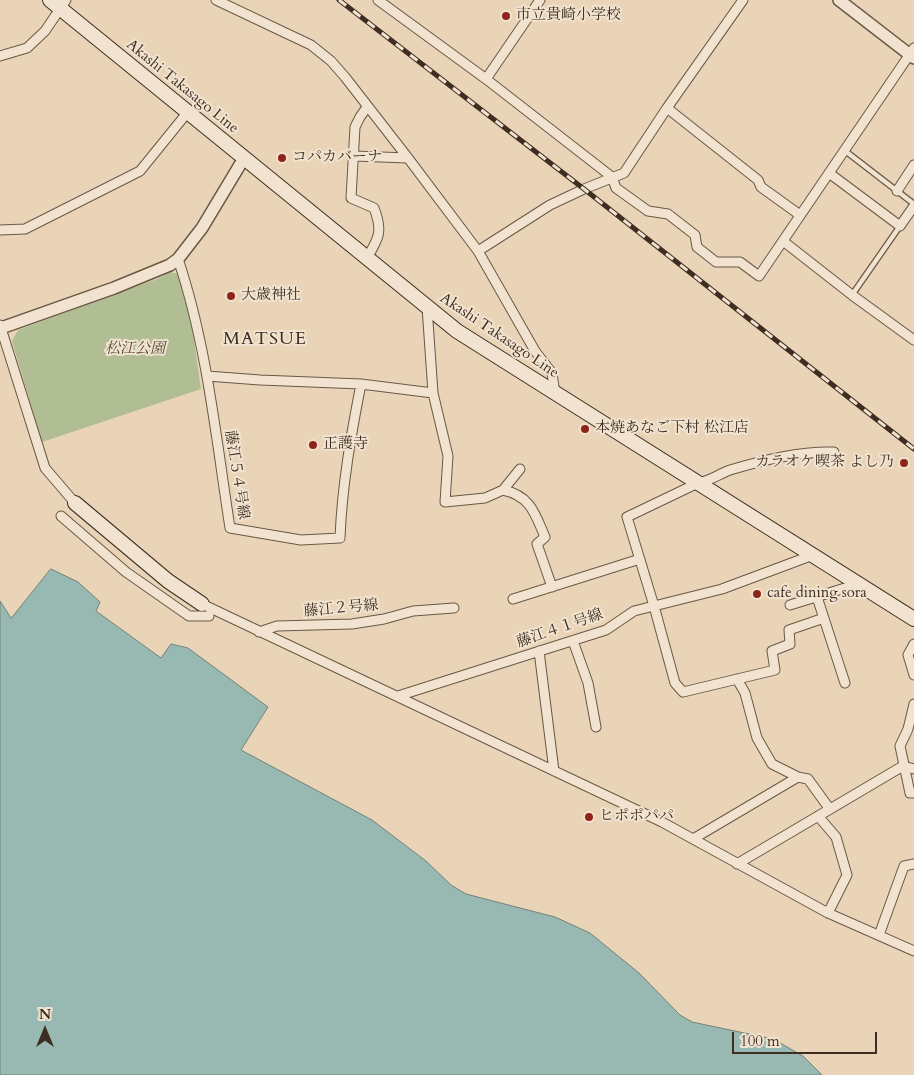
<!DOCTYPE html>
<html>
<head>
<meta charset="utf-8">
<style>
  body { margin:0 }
  #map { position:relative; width:914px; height:1075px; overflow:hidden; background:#ead4b7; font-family:Cardo,serif }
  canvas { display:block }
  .north { position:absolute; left:20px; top:1005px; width:50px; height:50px; -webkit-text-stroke:4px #f1e3d0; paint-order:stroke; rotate:0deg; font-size:14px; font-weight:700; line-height:20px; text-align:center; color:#3e2e21 }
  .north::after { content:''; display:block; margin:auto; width:18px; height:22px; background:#3e2e21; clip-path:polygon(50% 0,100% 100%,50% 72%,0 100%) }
  .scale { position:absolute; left:732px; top:1032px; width:145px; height:22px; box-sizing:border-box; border:2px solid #3e2e21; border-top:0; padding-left:6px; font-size:15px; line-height:18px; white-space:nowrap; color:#3e2e21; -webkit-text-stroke:4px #f1e3d0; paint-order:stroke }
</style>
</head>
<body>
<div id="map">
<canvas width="914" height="1075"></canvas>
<div class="north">N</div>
<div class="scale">100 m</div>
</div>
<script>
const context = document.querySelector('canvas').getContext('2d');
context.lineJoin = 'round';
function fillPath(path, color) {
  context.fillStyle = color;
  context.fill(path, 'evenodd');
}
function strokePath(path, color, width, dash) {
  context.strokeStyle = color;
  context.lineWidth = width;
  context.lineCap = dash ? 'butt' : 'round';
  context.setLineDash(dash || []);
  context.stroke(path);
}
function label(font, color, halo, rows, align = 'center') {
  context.font = font + ' Cardo,"Noto Serif JP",serif';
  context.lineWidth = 4;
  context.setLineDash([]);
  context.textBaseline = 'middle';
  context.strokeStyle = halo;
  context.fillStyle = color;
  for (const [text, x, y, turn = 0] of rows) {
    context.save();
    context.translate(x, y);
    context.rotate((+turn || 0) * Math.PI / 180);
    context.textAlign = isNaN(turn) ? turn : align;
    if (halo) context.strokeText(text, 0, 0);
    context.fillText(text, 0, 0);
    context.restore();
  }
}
fillPath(new Path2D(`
  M 170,272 L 178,274 L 190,312 L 201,389 L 42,442 L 12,341 L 18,330 L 157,279 Z`), '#b1be93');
const water = new Path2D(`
  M 51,569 L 78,582 L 100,602 L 96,611 L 161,658 L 171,644 L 188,648 L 268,707 L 241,750 L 372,820 L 426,861 L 451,885 L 466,894 L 555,917 L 590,933 L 639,973 L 680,1015 L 692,1022 L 773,1039 L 803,1056 L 822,1075 L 0,1075 L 0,601 L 11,618 Z`);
fillPath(water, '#98b8b2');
strokePath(water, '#748178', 1);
const service = new Path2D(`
  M 844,150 L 914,204
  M 852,295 L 900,226`);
const minor = new Path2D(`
  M 216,0 L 311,45 L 331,61 L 345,77 L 408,158 L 478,251 L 535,351 L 552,373 L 555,394
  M 378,0 L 486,79
  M 540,0 L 486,79 L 612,177 L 616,188 L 648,211 L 668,214 L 695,235 L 697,247 L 716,262 L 740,262 L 759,276 L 914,48
  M 0,56 L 27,48 L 45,31 L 66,0
  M 667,108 L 758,180 L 761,187 L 800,215
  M 354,156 L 408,158
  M 829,173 L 900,226 L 914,206
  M 897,191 L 914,165
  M 0,230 L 25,229 L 140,171 L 187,113
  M 783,241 L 852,295 L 914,340
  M 478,251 L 550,205 L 584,189 L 624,173 L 667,108 L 743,0
  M 367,258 C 379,238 383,231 374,208 L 351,198 L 355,127 L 360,117 L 367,107
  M 178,259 C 207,345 216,438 230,528 L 301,540 L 340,538 C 342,486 351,435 361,384
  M 427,307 L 433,393 L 448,456 L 445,502 L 485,498 L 503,490 L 520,469
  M 0,325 L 45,468 L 75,503
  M 207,376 L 260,380 L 361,384 L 433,393
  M 503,490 C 531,496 535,514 545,537 L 537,544 L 552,587
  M 61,516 L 126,572 L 189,616 L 209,616
  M 817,597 L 845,683
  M 513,599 L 640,559
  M 202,604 L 662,822 L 828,913 L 914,951
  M 790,605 L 858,584
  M 824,618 L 789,630 L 790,644 L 772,651 L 775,670 L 683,692 L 675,683 L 654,606 L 627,517 L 698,483 C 710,481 719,474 730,470 C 764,460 800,451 834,452
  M 259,632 L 277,626 L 352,624 L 384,619 L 413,611 L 454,608
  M 573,641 L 588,683 L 596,727
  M 914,644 L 908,655 L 914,675
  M 539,651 L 554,771
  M 737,679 L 745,693 L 757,738 L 772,764 L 798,777
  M 398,696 L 606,630 L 634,611 L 722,589 L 813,555
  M 914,704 L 908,729 L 900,746 L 910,793 L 914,793
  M 818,816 L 836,837 L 847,875 L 828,913
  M 693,839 L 798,777 L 808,779 L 829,808
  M 737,864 L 903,766 L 914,769
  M 879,935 L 904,866 L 914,864`);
const tertiary = new Path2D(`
  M 839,0 L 914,58
  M 1,328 L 114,288 L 170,265 L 178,259 L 202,228 L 244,158`);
const secondary = new Path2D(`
  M 50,0 L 457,331 L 914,619
  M 75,503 L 168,581 L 202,604`);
strokePath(service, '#695846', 7);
strokePath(minor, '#695846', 11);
strokePath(tertiary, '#695846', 14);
strokePath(secondary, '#3e2e21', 16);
strokePath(service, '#f1e3d0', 4.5);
strokePath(minor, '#f1e3d0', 9);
strokePath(tertiary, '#f1e3d0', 11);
strokePath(secondary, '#f1e3d0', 14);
const rail = new Path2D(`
  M 339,0 L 584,189 L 914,449`);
strokePath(rail, '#3e2e21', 5);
strokePath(rail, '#f1e3d0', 3, [9]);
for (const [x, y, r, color] of [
  [506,16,5,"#8f2418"],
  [282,158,5,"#8f2418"],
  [231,296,5,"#8f2418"],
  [585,429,5,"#8f2418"],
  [313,445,5,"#8f2418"],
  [904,463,5,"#8f2418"],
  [757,594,5,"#8f2418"],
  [589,817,5,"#8f2418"]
]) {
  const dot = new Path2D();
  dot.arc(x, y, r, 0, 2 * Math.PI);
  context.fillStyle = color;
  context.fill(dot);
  strokePath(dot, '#f1e3d0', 2);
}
label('15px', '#3e2e21', '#f1e3d0', [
  ["市立貴崎小学校",516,16],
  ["コパカバーナ",292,158],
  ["大歳神社",241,296],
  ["本焼あなご下村 松江店",595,429],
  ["正護寺",323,445],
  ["カラオケ喫茶 よし乃",894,463,"right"],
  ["cafe dining sora",767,594],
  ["ヒポポパパ",599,817]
], 'left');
label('15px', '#3e2e21', '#f1e3d0', [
  ["Akashi Takasago Line",182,87,39],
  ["Akashi Takasago Line",499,336,34],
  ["藤江５４号線",236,475,81],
  ["藤江２号線",341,609,-5],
  ["藤江４１号線",560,629,-19]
]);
label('italic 15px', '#554b38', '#f1e3d0', [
  ["松江公園",135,350]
]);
context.letterSpacing = '1px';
label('18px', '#3e2e21', '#f1e3d0', [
  ["MATSUE",265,340]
]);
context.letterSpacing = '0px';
</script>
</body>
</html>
